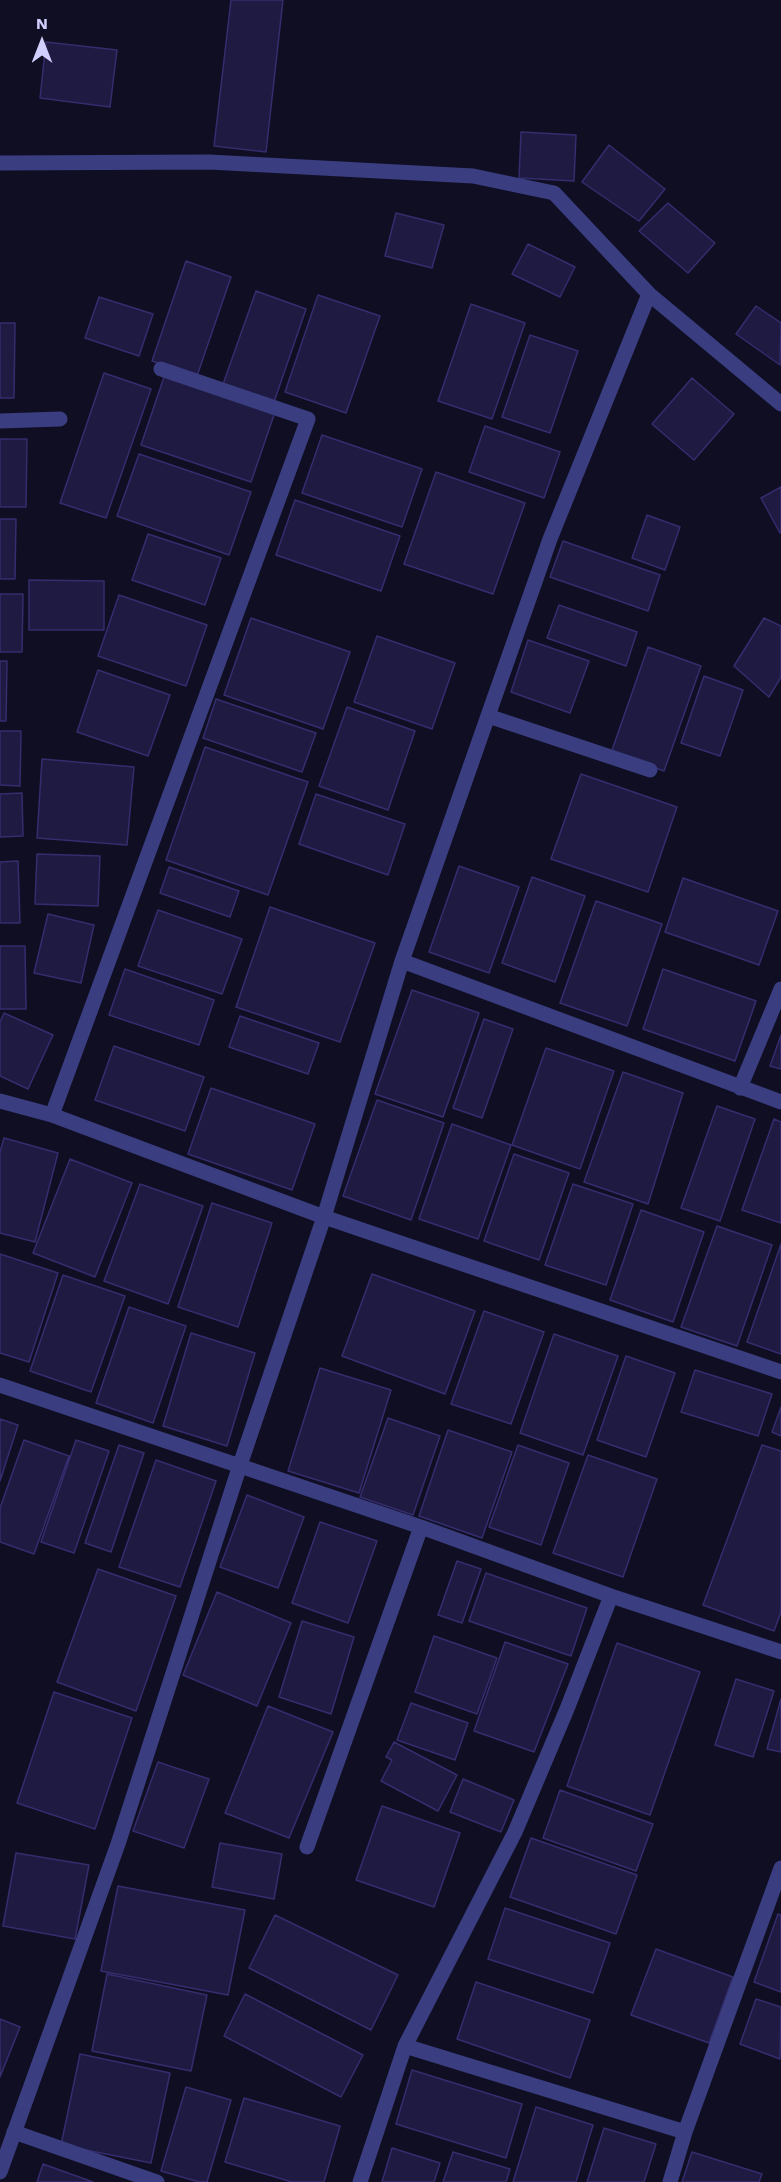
<!DOCTYPE html>
<html>
<head>
<meta charset="utf-8">
<style>
  body { margin:0 }
  #map { position:relative; width:781px; height:2182px; overflow:hidden; background:#100e22; font-family:"Work Sans",sans-serif }
  canvas { display:block }
  .north { position:absolute; left:12px; top:12px; width:60px; height:60px; -webkit-text-stroke:4px #100e22; paint-order:stroke; rotate:0deg; font-size:16px; font-weight:700; line-height:24px; text-align:center; color:#d1cffe }
  .north::after { content:''; display:block; margin:auto; width:21px; height:27px; background:#d1cffe; clip-path:polygon(50% 0,100% 100%,50% 72%,0 100%) }
</style>
</head>
<body>
<div id="map">
<canvas width="781" height="2182"></canvas>
<div class="north">N</div>
</div>
<script>
const context = document.querySelector('canvas').getContext('2d');
context.lineJoin = 'round';
function fillPath(path, color) {
  context.fillStyle = color;
  context.fill(path, 'evenodd');
}
function strokePath(path, color, width, dash) {
  context.strokeStyle = color;
  context.lineWidth = width;
  context.lineCap = dash ? 'butt' : 'round';
  context.setLineDash(dash || []);
  context.stroke(path);
}
const building = new Path2D(`
  M 231,0 L 283,0 L 266,152 L 214,146 Z
  M 46,42 L 117,50 L 110,107 L 40,98 Z
  M 521,132 L 576,135 L 574,181 L 519,178 Z
  M 609,145 L 665,189 L 639,221 L 582,182 Z
  M 668,203 L 715,243 L 688,273 L 639,231 Z
  M 396,213 L 444,225 L 432,268 L 385,256 Z
  M 528,244 L 575,267 L 560,297 L 512,274 Z
  M 186,261 L 231,277 L 197,376 L 152,361 Z
  M 256,291 L 306,309 L 273,405 L 222,387 Z
  M 318,295 L 380,316 L 346,413 L 285,392 Z
  M 99,297 L 153,314 L 139,356 L 85,338 Z
  M 471,304 L 525,323 L 492,419 L 438,401 Z
  M 756,306 L 781,323 L 780,365 L 736,334 Z
  M 0,323 L 15,323 L 14,398 L 0,398 Z
  M 530,335 L 578,351 L 550,433 L 502,417 Z
  M 104,373 L 151,389 L 106,518 L 60,503 Z
  M 165,374 L 275,412 L 251,482 L 141,445 Z
  M 692,378 L 734,414 L 694,460 L 652,424 Z
  M 485,426 L 560,452 L 544,498 L 469,472 Z
  M 322,435 L 422,469 L 402,527 L 302,493 Z
  M 0,439 L 27,439 L 26,507 L 0,507 Z
  M 139,454 L 251,492 L 229,555 L 117,516 Z
  M 436,472 L 525,503 L 493,594 L 404,564 Z
  M 781,487 L 781,532 L 780,533 L 761,498 Z
  M 295,500 L 400,536 L 381,591 L 276,555 Z
  M 647,515 L 680,527 L 665,570 L 632,558 Z
  M 0,519 L 16,519 L 15,579 L 0,579 Z
  M 148,534 L 221,558 L 205,605 L 132,580 Z
  M 563,541 L 660,575 L 648,611 L 550,577 Z
  M 29,580 L 104,581 L 104,630 L 29,630 Z
  M 0,594 L 23,594 L 22,652 L 0,652 Z
  M 119,595 L 207,625 L 186,686 L 98,656 Z
  M 559,605 L 637,632 L 626,666 L 547,638 Z
  M 251,618 L 350,652 L 323,729 L 224,695 Z
  M 764,618 L 781,626 L 781,677 L 769,697 L 734,666 Z
  M 377,636 L 455,663 L 432,729 L 354,702 Z
  M 528,640 L 589,661 L 570,713 L 511,692 Z
  M 648,647 L 701,666 L 664,771 L 611,753 Z
  M 0,661 L 7,661 L 6,721 L 0,721 Z
  M 98,670 L 170,695 L 148,756 L 77,732 Z
  M 704,676 L 743,690 L 720,756 L 681,743 Z
  M 216,699 L 316,733 L 302,772 L 203,738 Z
  M 347,707 L 415,731 L 388,810 L 319,786 Z
  M 0,731 L 21,731 L 20,786 L 0,785 Z
  M 205,747 L 308,782 L 268,895 L 166,860 Z
  M 42,759 L 134,767 L 127,845 L 37,838 Z
  M 581,774 L 677,807 L 648,892 L 551,859 Z
  M 22,793 L 23,836 L 0,837 L 0,794 Z
  M 316,794 L 405,824 L 388,875 L 299,844 Z
  M 37,854 L 100,856 L 98,906 L 35,904 Z
  M 18,861 L 20,923 L 0,923 L 0,862 Z
  M 459,866 L 519,887 L 489,973 L 429,952 Z
  M 169,867 L 239,891 L 230,917 L 160,893 Z
  M 532,877 L 585,896 L 555,982 L 502,963 Z
  M 683,878 L 778,911 L 759,965 L 665,932 Z
  M 596,901 L 662,924 L 627,1026 L 560,1003 Z
  M 270,907 L 375,943 L 340,1042 L 236,1007 Z
  M 158,910 L 242,939 L 222,994 L 138,966 Z
  M 48,914 L 94,925 L 81,983 L 34,973 Z
  M 0,946 L 25,946 L 26,1009 L 0,1009 Z
  M 125,969 L 214,1000 L 199,1045 L 109,1015 Z
  M 663,969 L 756,1001 L 735,1061 L 643,1029 Z
  M 412,990 L 479,1013 L 443,1117 L 375,1094 Z
  M 4,1013 L 53,1035 L 28,1089 L 0,1076 L 0,1022 Z
  M 240,1016 L 319,1043 L 308,1074 L 229,1047 Z
  M 484,1019 L 513,1029 L 482,1118 L 453,1108 Z
  M 781,1035 L 781,1069 L 770,1066 Z
  M 114,1046 L 204,1077 L 185,1131 L 95,1100 Z
  M 546,1048 L 614,1071 L 580,1169 L 512,1145 Z
  M 623,1072 L 683,1093 L 648,1204 L 584,1182 Z
  M 211,1088 L 315,1124 L 292,1190 L 188,1154 Z
  M 377,1100 L 444,1123 L 411,1220 L 343,1196 Z
  M 717,1106 L 755,1119 L 720,1221 L 681,1208 Z
  M 774,1119 L 781,1122 L 781,1223 L 742,1210 Z
  M 452,1124 L 511,1145 L 478,1239 L 419,1219 Z
  M 4,1138 L 58,1153 L 35,1242 L 0,1233 L 0,1152 Z
  M 514,1154 L 569,1173 L 539,1260 L 484,1241 Z
  M 70,1159 L 132,1183 L 95,1277 L 33,1253 Z
  M 140,1184 L 203,1206 L 168,1304 L 104,1281 Z
  M 573,1184 L 633,1204 L 606,1285 L 545,1265 Z
  M 212,1203 L 272,1223 L 238,1327 L 178,1307 Z
  M 641,1210 L 704,1232 L 673,1322 L 610,1300 Z
  M 717,1226 L 772,1245 L 737,1346 L 681,1327 Z
  M 781,1244 L 781,1354 L 747,1342 Z
  M 0,1254 L 58,1273 L 29,1362 L 0,1353 Z
  M 372,1274 L 475,1311 L 445,1394 L 342,1356 Z
  M 63,1275 L 125,1296 L 91,1392 L 30,1371 Z
  M 129,1307 L 186,1326 L 153,1423 L 96,1403 Z
  M 484,1311 L 544,1332 L 511,1424 L 451,1404 Z
  M 191,1333 L 255,1353 L 227,1446 L 163,1426 Z
  M 554,1334 L 618,1356 L 583,1455 L 520,1433 Z
  M 626,1356 L 675,1373 L 646,1457 L 597,1440 Z
  M 320,1368 L 391,1390 L 359,1493 L 288,1471 Z
  M 695,1370 L 772,1394 L 758,1436 L 681,1412 Z
  M 781,1407 L 781,1436 L 772,1432 Z
  M 388,1418 L 440,1436 L 413,1515 L 360,1497 Z
  M 0,1419 L 18,1425 L 0,1481 Z
  M 448,1430 L 512,1452 L 482,1538 L 419,1516 Z
  M 24,1440 L 69,1456 L 34,1554 L 0,1542 L 0,1508 Z
  M 76,1440 L 109,1451 L 74,1553 L 41,1542 Z
  M 119,1445 L 144,1453 L 111,1552 L 85,1543 Z
  M 518,1445 L 569,1463 L 541,1545 L 489,1527 Z
  M 762,1445 L 781,1451 L 781,1612 L 774,1631 L 703,1605 Z
  M 588,1455 L 657,1479 L 623,1577 L 553,1553 Z
  M 156,1460 L 216,1481 L 180,1587 L 119,1567 Z
  M 247,1495 L 304,1517 L 278,1588 L 220,1567 Z
  M 320,1522 L 377,1541 L 348,1623 L 292,1603 Z
  M 457,1561 L 481,1569 L 462,1623 L 438,1615 Z
  M 98,1569 L 176,1596 L 136,1711 L 57,1682 Z
  M 486,1573 L 587,1608 L 571,1656 L 469,1621 Z
  M 217,1592 L 291,1623 L 257,1706 L 183,1675 Z
  M 302,1621 L 354,1637 L 331,1714 L 279,1697 Z
  M 434,1636 L 497,1658 L 477,1714 L 415,1692 Z
  M 505,1642 L 568,1664 L 534,1752 L 474,1731 Z
  M 617,1643 L 700,1672 L 650,1815 L 567,1786 Z
  M 736,1679 L 774,1691 L 753,1757 L 715,1745 Z
  M 54,1692 L 132,1718 L 95,1829 L 17,1803 Z
  M 781,1699 L 781,1752 L 767,1749 Z
  M 411,1703 L 468,1723 L 455,1760 L 397,1740 Z
  M 268,1706 L 333,1732 L 289,1838 L 225,1813 Z
  M 394,1742 L 457,1775 L 438,1811 L 381,1781 L 392,1760 L 386,1757 Z
  M 158,1762 L 209,1779 L 184,1848 L 133,1831 Z
  M 463,1779 L 514,1800 L 501,1832 L 450,1812 Z
  M 560,1790 L 653,1824 L 636,1871 L 543,1838 Z
  M 382,1806 L 460,1833 L 434,1907 L 356,1880 Z
  M 531,1838 L 637,1875 L 616,1934 L 510,1897 Z
  M 220,1843 L 282,1854 L 274,1899 L 212,1887 Z
  M 16,1853 L 89,1865 L 75,1939 L 3,1926 Z
  M 118,1886 L 245,1910 L 228,1995 L 101,1971 Z
  M 505,1908 L 610,1943 L 593,1993 L 488,1959 Z
  M 778,1914 L 781,1915 L 781,1992 L 754,1982 Z
  M 275,1915 L 398,1975 L 371,2030 L 249,1968 Z
  M 656,1949 L 733,1977 L 709,2043 L 631,2015 Z
  M 107,1974 L 207,1995 L 191,2071 L 92,2051 Z
  M 476,1982 L 590,2020 L 570,2078 L 457,2039 Z
  M 245,1994 L 363,2055 L 341,2097 L 224,2036 Z
  M 756,1999 L 781,2007 L 780,2059 L 740,2044 Z
  M 0,2019 L 20,2027 L 0,2077 Z
  M 80,2054 L 170,2073 L 151,2163 L 61,2145 Z
  M 412,2070 L 522,2104 L 506,2158 L 396,2124 Z
  M 186,2087 L 231,2100 L 207,2182 L 199,2182 L 161,2171 Z
  M 244,2098 L 340,2126 L 324,2182 L 292,2182 L 225,2162 Z
  M 536,2107 L 593,2125 L 576,2182 L 513,2182 Z
  M 604,2128 L 656,2144 L 644,2182 L 587,2182 Z
  M 392,2148 L 440,2163 L 434,2182 L 382,2182 Z
  M 453,2152 L 510,2169 L 506,2182 L 443,2182 Z
  M 692,2152 L 762,2174 L 759,2182 L 682,2182 Z
  M 43,2164 L 93,2182 L 37,2182 Z`);
fillPath(building, '#1f1a42');
strokePath(building, '#342d6e', 1.5);
strokePath(new Path2D(`
  M 0,163 L 209,162 L 473,176 L 554,193 L 649,294
  M 781,404 L 649,294 L 550,539 L 402,961 L 324,1217 L 781,1372
  M 0,421 L 60,419
  M 488,716 L 650,770
  M 402,961 L 781,1102
  M 740,1088 L 781,989
  M 0,1101 L 52,1115 L 324,1217 L 240,1465 L 118,1844 L 0,2172
  M 52,1115 L 308,419 L 161,369
  M 0,1385 L 421,1527 L 611,1596 L 781,1652
  M 307,1847 L 421,1527
  M 405,2046 L 685,2132
  M 14,2132 L 157,2182
  M 360,2182 L 405,2046 L 515,1832 L 567,1709 L 611,1596
  M 670,2182 L 685,2132 L 781,1868`), '#3a3d80', 15);
</script>
</body>
</html>
